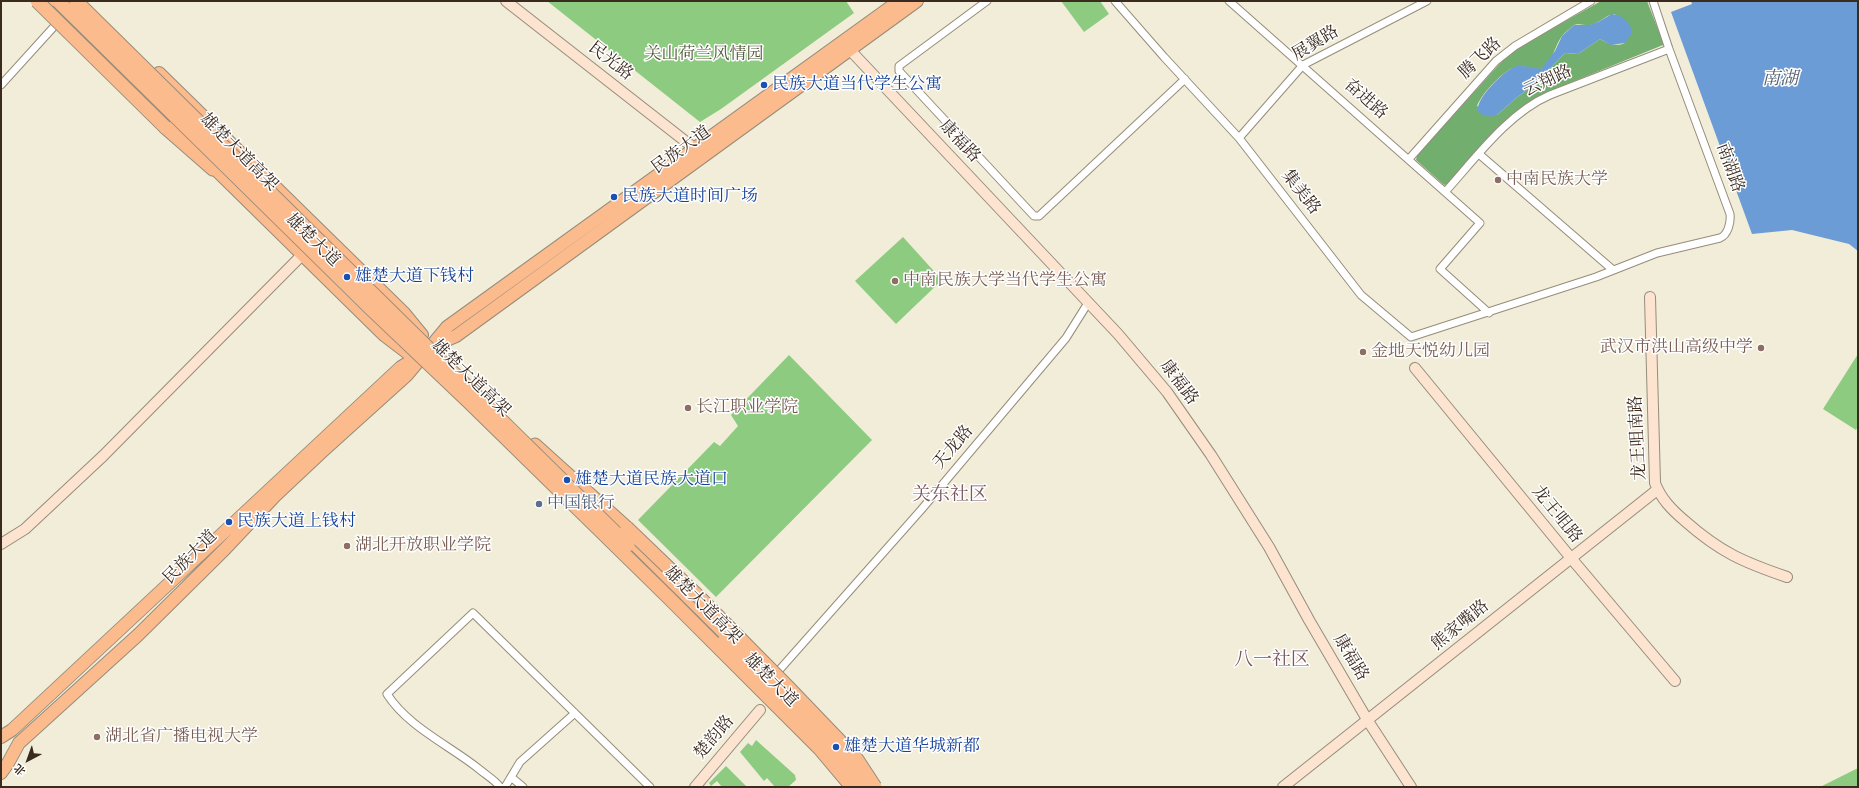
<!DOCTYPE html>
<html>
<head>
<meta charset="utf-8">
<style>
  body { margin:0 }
  #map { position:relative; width:1859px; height:788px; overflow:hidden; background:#f1edd8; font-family:"IM FELL DW Pica","Noto Serif SC",serif }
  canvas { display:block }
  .frame { position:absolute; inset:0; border:2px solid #3b2a1e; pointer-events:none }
  .north { position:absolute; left:8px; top:740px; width:40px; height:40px; -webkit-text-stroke:3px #fff; paint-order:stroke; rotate:221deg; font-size:11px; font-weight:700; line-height:16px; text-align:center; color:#3b2a1e }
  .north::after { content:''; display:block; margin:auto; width:14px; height:18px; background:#3b2a1e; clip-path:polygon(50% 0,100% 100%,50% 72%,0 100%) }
</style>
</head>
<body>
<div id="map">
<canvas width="1859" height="788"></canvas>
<div class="frame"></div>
<div class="north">北</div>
</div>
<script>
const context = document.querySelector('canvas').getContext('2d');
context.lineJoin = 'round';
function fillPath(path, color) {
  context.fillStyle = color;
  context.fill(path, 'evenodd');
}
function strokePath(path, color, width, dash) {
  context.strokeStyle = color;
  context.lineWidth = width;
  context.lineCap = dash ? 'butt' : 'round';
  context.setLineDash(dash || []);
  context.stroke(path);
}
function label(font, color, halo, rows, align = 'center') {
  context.font = font + ' "IM FELL DW Pica","Noto Serif SC",serif';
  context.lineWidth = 3;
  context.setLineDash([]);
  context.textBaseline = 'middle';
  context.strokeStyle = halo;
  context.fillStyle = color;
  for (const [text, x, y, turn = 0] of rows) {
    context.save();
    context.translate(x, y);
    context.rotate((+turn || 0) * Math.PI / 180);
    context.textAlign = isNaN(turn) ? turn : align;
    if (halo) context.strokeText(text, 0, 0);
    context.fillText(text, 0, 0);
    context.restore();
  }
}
fillPath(new Path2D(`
  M 547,1 L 846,1 L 854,13 L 721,109 L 700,122 Z
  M 1061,1 L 1100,1 L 1109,14 L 1084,32 Z
  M 903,237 L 942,280 L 896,324 L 855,281 Z
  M 1858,354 L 1858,426 L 1856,430 L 1823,409 Z
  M 789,355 L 872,440 L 716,597 L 638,520 L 714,442 L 720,446 L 738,426 L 731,415 Z
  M 756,740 L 795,775 L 796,780 L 788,787 L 775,787 L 767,778 L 764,781 L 740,752 L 748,743 L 752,746 Z
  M 726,766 L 747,787 L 722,787 L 717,781 L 711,786 L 709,783 Z
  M 1858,768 L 1858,787 L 1820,787 Z`), '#8dcb81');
fillPath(new Path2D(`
  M 1601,1 L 1647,1 L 1663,42 L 1663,45 L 1545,93 C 1506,114 1478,152 1449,184 L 1444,185 L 1416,160 L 1417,155 L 1505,58 L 1519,47 ZM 1615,14 L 1625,43 C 1616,47 1608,44 1600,39 L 1578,54 L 1565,53 L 1536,83 L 1515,99 L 1497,115 L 1477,106 C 1482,93 1505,68 1519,66 C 1525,65 1538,72 1543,68 C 1553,61 1555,45 1562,36 C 1565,32 1570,29 1574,25 C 1579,23 1585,26 1590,25 C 1600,23 1605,15 1615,14 Z`), '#72af6f');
fillPath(new Path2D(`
  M 1691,1 L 1858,1 L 1858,251 L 1849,244 L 1792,230 L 1752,234 L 1671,12 L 1692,4 Z
  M 1612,14 C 1623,15 1631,23 1632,33 L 1625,43 L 1611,45 L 1600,39 L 1578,54 L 1565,53 L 1536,83 L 1515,99 L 1497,115 C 1491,118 1482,116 1478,111 C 1475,99 1505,69 1517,66 C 1525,65 1533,68 1541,69 L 1555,51 L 1562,36 L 1574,25 L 1589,25 L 1598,22 Z`), '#6c9cd5');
const street = new Path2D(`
  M 987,1 L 899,66 L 899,71 L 1034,216 L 1039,216 L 1185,79
  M 1115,1 L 1164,57 L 1239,138 L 1361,295 L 1411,337 L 1596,277 L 1657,253 L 1720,238 C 1728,235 1731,222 1730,214 L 1669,49 L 1653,1
  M 1229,1 L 1480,223 L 1440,269 L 1489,313
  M 1,85 L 60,20
  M 1239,138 L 1303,65 L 1427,1
  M 1479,154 L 1613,270
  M 1409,159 L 1496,61 L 1515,46 L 1591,1
  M 1445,192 C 1475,159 1508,113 1550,95 L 1669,49
  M 774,676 L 921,510 L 1066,338 L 1088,303
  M 511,777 L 523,787
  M 500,787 C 495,780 486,775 479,769 C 449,745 408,727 387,694 L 473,613 L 650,787
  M 505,787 L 520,762 L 575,713`);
const secondary = new Path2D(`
  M 506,1 L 694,148
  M 850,50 L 1118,334 L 1167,392 L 1211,455 L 1269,547 L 1309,620 L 1368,721 L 1411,787
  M 1650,297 L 1655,483 C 1661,499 1672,510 1685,521 C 1720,552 1743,562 1787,577
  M 1415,368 L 1571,558 L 1675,681
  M 1,544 L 25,529 L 103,456 L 302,255
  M 695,787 L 760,710
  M 1283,787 L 1657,490`);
const primary = new Path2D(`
  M 48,1 L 197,147
  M 159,73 L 404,313 L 422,335
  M 208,162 L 384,335 L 418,361
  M 623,533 L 737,646
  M 1,737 L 12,730 L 401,367 L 442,342 L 456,336 L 917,1
  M 1,773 L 8,763 L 19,743 L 138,635 L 225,549 L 275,496 L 324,450 L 407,375 L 447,327 L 899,1`);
const highway = new Path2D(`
  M 165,127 L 213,169
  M 535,445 L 627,528`);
strokePath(street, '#968c7b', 9);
strokePath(secondary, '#968c7b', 12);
strokePath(primary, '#968c7b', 14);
strokePath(highway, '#968c7b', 15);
strokePath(street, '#fff', 7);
strokePath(secondary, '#fde4d1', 10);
strokePath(primary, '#fbbb8d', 12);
strokePath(highway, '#fbbb8d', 13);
const highwayBridge = new Path2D(`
  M 37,1 L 165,127
  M 58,1 L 369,307 L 470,403 L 669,598 L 820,749 L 852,787
  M 76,1 L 628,545
  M 627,528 L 701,599 L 788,687 L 856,758 L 875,787
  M 724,641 L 828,743 L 863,787`);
strokePath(highwayBridge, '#968c7b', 15, []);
strokePath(highwayBridge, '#fbbb8d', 13);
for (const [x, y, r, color] of [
  [764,85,4,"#1a4fb4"],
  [1498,180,4,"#8d6e63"],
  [614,197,4,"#1a4fb4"],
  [347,277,4,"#1a4fb4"],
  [895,281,4,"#8d6e63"],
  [1761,348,4,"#8d6e63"],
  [1363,352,4,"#8d6e63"],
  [688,408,4,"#8d6e63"],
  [567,480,4,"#1a4fb4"],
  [539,504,4,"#5c6f8a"],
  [229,522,4,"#1a4fb4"],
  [347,546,4,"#8d6e63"],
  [97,737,4,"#8d6e63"],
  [836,747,4,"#1a4fb4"]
]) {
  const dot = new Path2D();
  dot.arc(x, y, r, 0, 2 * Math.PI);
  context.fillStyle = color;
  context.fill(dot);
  strokePath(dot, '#fff', 1.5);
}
label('17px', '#3b2a1e', '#fff', [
  ["展翼路",1316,44,-31],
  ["腾飞路",1481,59,-44],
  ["民光路",610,62,38],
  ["云翔路",1548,82,-25],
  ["奋进路",1365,100,41],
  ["康福路",959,142,47],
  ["民族大道",682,151,-36],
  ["雄楚大道高架",238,153,45],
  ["南湖路",1729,168,70],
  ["集美路",1300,193,52],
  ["雄楚大道",312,241,44],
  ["雄楚大道高架",470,379,44],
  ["康福路",1178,383,53],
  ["龙王咀南路",1639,438,-93],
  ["天龙路",954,448,-50],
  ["龙王咀路",1556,515,51],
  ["民族大道",191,558,-45],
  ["雄楚大道高架",702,606,45],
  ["熊家嘴路",1461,626,-39],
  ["康福路",1350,658,59],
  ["雄楚大道",770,681,45],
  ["楚韵路",715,738,-50]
]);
label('17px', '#545a3c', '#fff', [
  ["关山荷兰风情园",704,55]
]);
label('17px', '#164399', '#fff', [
  ["民族大道当代学生公寓",772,85],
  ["民族大道时间广场",622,197],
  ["雄楚大道下钱村",355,277],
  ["雄楚大道民族大道口",575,480],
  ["民族大道上钱村",237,522],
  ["雄楚大道华城新都",844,747]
], 'left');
label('17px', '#785e54', '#fff', [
  ["中南民族大学",1506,180],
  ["中南民族大学当代学生公寓",903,281],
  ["武汉市洪山高级中学",1753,348,"right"],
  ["金地天悦幼儿园",1371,352],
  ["长江职业学院",696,408],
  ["湖北开放职业学院",355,546],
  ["湖北省广播电视大学",105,737]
], 'left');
label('17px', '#4e5e75', '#fff', [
  ["中国银行",547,504]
], 'left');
label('italic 18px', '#515d70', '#fff', [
  ["南湖",1780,80]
]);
label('19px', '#795560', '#fff', [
  ["关东社区",950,496],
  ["八一社区",1272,661]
]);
</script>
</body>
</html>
